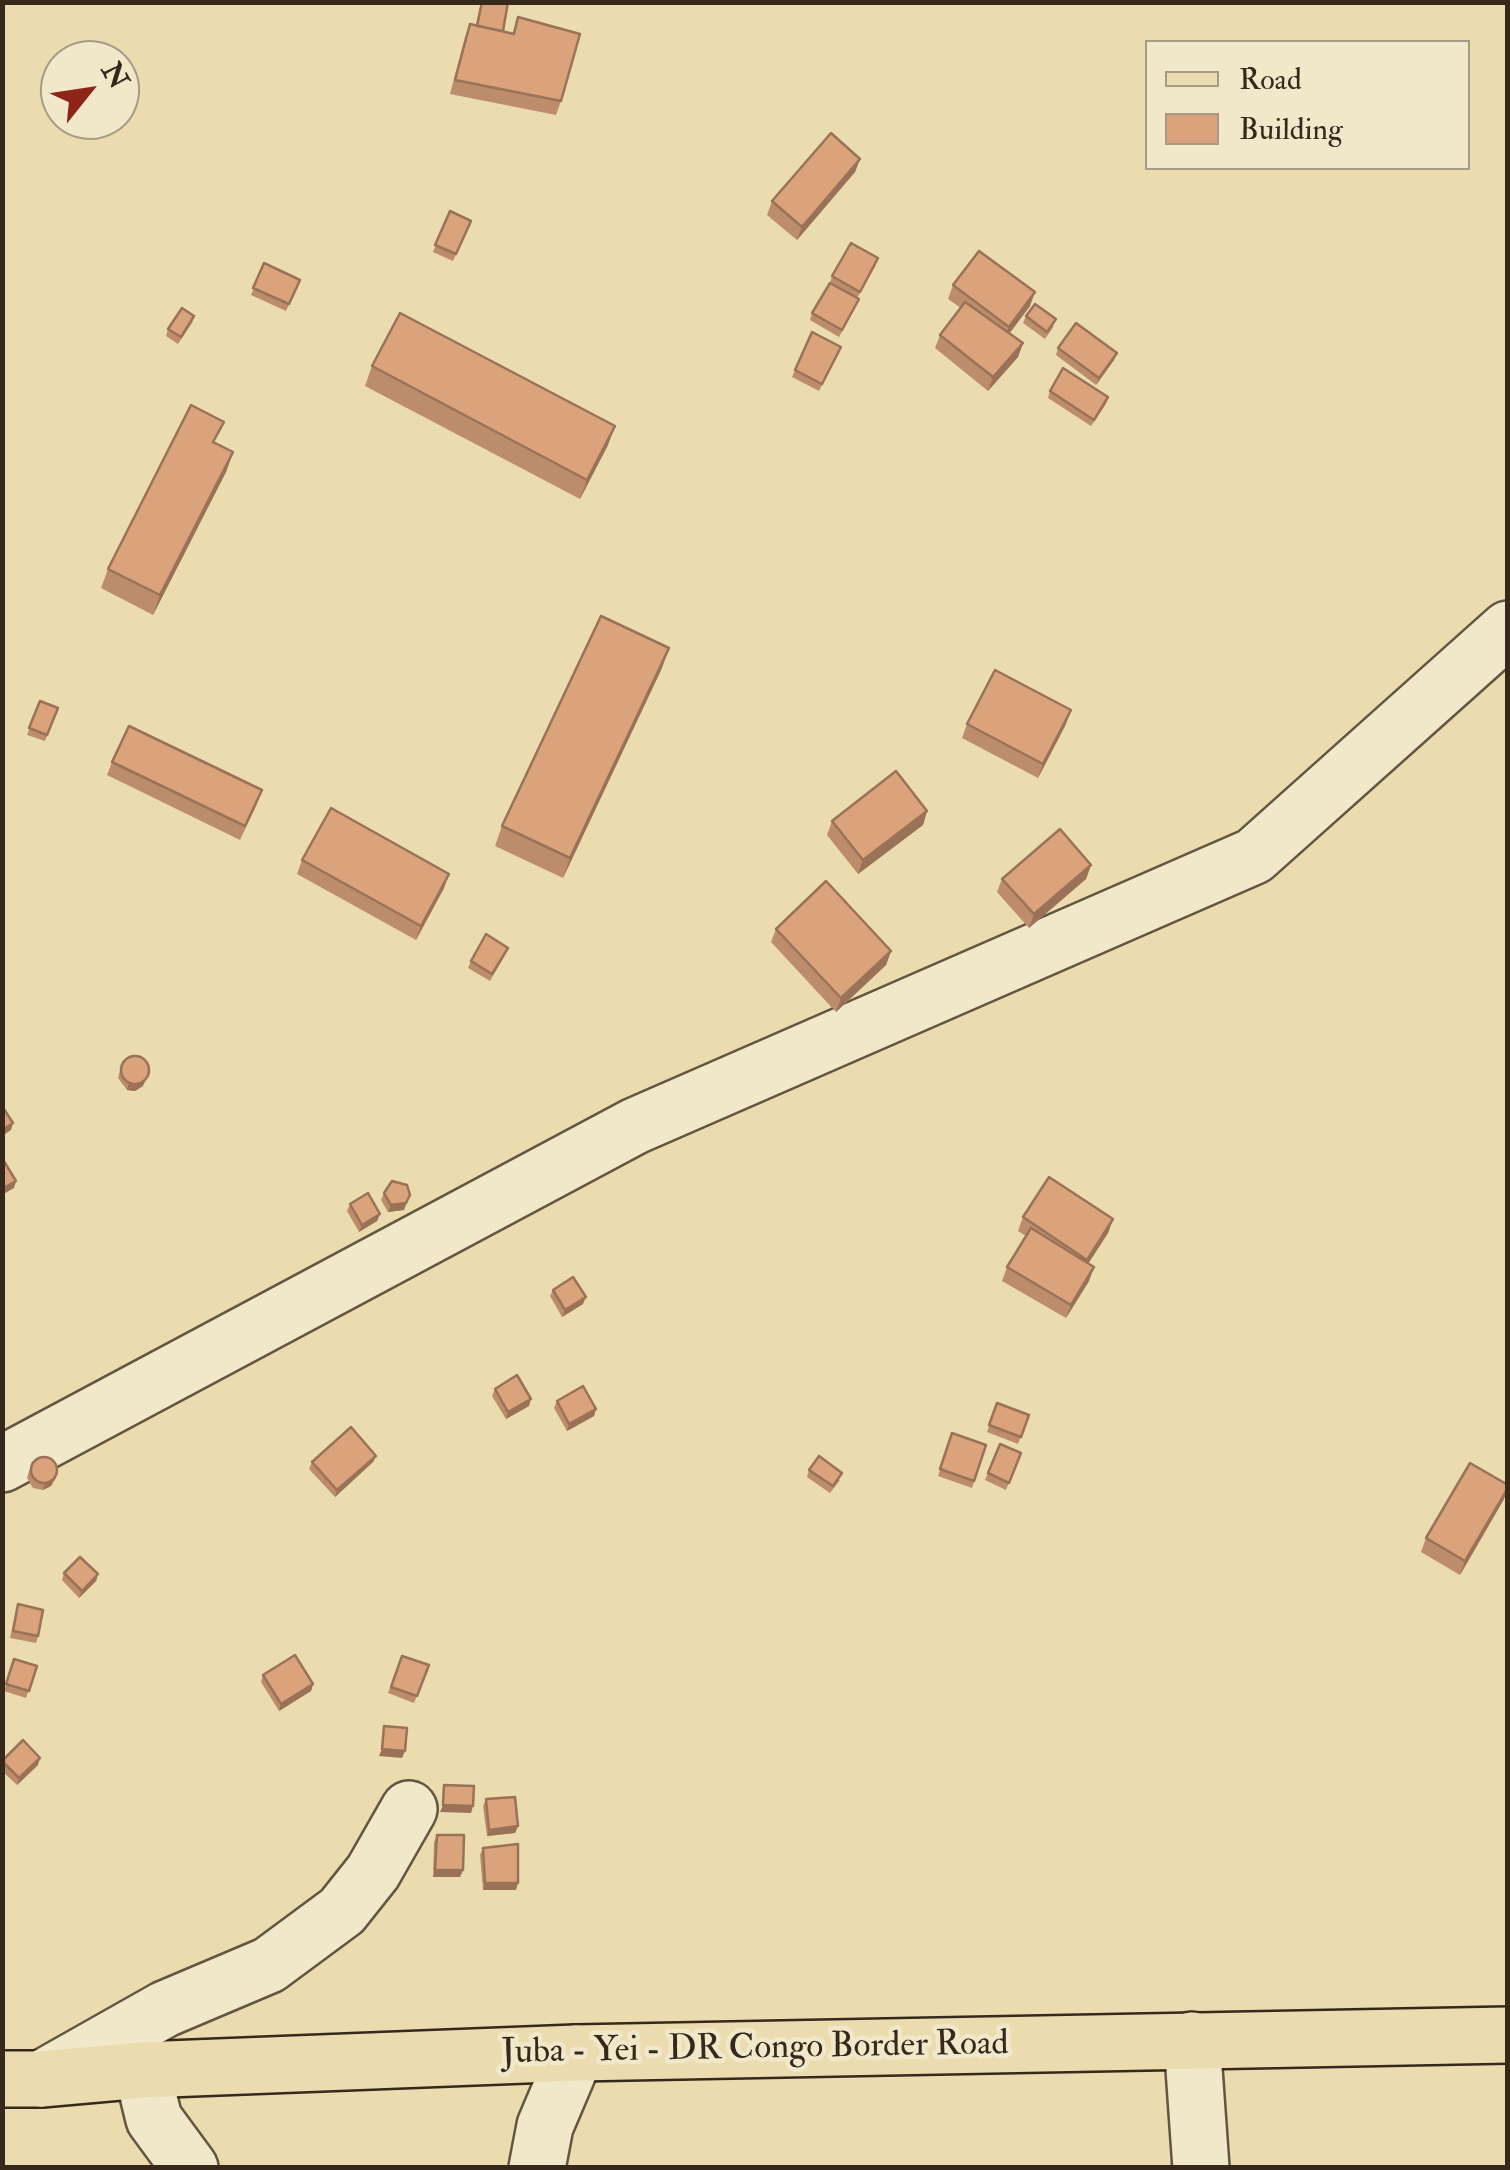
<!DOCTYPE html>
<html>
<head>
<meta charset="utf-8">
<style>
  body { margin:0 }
  #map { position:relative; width:1510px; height:2170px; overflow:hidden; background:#eadcae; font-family:"IM FELL Double Pica",serif }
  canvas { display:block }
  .frame { position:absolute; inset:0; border:5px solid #36281b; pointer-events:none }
  .legend { position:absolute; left:1145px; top:40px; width:325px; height:130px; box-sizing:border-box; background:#f1e8ca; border:2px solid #a69b84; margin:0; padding:12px 18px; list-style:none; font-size:30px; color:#36281b }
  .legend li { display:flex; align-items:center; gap:20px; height:50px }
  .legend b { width:50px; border:2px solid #a69b84 }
  .north { position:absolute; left:40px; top:40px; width:100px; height:100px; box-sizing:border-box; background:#f1e8ca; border:2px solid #a69b84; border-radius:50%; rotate:60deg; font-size:28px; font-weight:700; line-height:40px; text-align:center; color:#36281b }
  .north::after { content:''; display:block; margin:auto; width:35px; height:45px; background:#8f2418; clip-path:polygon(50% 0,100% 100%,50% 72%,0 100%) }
</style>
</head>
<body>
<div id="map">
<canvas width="1510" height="2170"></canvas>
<div class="frame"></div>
<ul class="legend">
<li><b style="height:12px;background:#eadcae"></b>Road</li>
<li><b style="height:28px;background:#dba37c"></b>Building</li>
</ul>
<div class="north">N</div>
</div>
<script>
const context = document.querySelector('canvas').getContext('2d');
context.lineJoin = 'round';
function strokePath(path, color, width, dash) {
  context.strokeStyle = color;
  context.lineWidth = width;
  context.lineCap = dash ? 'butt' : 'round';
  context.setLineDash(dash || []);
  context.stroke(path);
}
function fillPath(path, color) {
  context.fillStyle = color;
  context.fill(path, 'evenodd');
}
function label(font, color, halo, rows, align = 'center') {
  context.font = font + ' "IM FELL Double Pica",serif';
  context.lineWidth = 9;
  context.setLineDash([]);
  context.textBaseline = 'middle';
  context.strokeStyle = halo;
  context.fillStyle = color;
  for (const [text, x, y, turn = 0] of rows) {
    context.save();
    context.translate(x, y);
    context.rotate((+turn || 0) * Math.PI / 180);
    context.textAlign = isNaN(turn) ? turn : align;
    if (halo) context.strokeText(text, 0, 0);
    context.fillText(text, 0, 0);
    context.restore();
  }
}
const minor = new Path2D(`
  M 2,1464 L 635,1126 L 1254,856 L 1508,629
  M 1192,2040 L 1201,2168
  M 142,2070 L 154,2119 L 190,2168
  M 41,2079 L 165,2009 L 269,1965 L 342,1911 L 373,1872 L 409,1809
  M 537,2168 L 545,2126 L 576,2053`);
const major = new Path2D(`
  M 2,2079 L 41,2079 L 142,2070 L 576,2053 L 1508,2035`);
strokePath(minor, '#635540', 60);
strokePath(major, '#36281b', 60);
strokePath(minor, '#f1e8ca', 55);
strokePath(major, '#eadcae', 55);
fillPath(new Path2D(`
  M 481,2 L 508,2 L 503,31 L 512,34 L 518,17 L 561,101 L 556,115 L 450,94 L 465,37 L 470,24 L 476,25 Z
  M 860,159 L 855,172 L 797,240 L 767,215 L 772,201 Z
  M 450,211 L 471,221 L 453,261 L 433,252 Z
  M 264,263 L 300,280 L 286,311 L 251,295 Z
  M 876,265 L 857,298 L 859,299 L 856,306 L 839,337 L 810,320 L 812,313 L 849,294 L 830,283 L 832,276 Z
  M 953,285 L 1030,306 L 1010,333 L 1023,343 L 1018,357 L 988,391 L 935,348 L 940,335 L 961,308 L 948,299 Z
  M 194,316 L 192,323 L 178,344 L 166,336 L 168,329 Z
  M 1026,316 L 1054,326 L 1045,339 L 1023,323 Z
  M 841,347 L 819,391 L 792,377 L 795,370 Z
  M 1058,348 L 1114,360 L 1096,385 L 1056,355 Z
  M 372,366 L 608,445 L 580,499 L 365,386 Z
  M 1050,391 L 1108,397 L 1106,404 L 1091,426 L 1048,398 Z
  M 216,443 L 233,453 L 226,472 L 153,615 L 101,588 L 108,569 Z
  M 662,668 L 563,878 L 495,846 L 502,826 Z
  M 40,701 L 58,708 L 45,741 L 27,735 Z
  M 967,724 L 1066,724 L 1038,778 L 962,738 Z
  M 112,762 L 257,804 L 240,840 L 107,775 Z
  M 927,811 L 923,825 L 858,874 L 827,835 L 832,821 Z
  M 302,860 L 444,888 L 416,940 L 297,874 Z
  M 1091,865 L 1086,879 L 1029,928 L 997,892 L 1002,879 Z
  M 776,929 L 891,951 L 886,965 L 836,1012 L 771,942 Z
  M 505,955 L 490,981 L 468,968 L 471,961 Z
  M 122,1063 L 143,1086 L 135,1091 L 127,1090 L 118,1078 Z
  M 384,1193 L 410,1195 L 404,1210 L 388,1212 L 381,1200 Z
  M 350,1204 L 380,1214 L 377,1221 L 359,1232 L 347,1211 Z
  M 1023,1217 L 1113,1219 L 1108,1233 L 1088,1264 L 1089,1281 L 1066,1318 L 1002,1281 L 1007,1267 L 1026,1236 L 1018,1231 Z
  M 553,1290 L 583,1304 L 562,1317 L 550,1296 Z
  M 495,1389 L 529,1406 L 506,1419 L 492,1396 Z
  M 557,1401 L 596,1409 L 594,1416 L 567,1431 L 554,1408 Z
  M 997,1403 L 1029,1415 L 1018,1444 L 987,1432 Z
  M 952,1433 L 986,1445 L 972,1488 L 938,1476 Z
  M 1021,1453 L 1006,1490 L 985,1480 L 988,1473 Z
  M 376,1456 L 373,1462 L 335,1497 L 309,1469 L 312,1462 Z
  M 32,1461 L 56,1478 L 51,1486 L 43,1490 L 33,1488 L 27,1478 Z
  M 809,1470 L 840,1480 L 830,1493 L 807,1477 Z
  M 1504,1499 L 1460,1575 L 1421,1552 L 1426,1538 Z
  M 64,1573 L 98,1574 L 96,1581 L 79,1598 L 62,1580 Z
  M 18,1604 L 38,1636 L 36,1643 L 10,1638 Z
  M 402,1656 L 429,1665 L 414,1703 L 388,1693 Z
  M 14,1659 L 37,1666 L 26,1698 L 4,1691 Z
  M 263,1675 L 313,1684 L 311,1691 L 279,1711 L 261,1682 Z
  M 2,1761 L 38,1765 L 17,1785 L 2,1771 Z
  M 486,1799 L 518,1826 L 515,1833 L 487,1836 L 483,1806 Z
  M 437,1835 L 463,1870 L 460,1877 L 433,1877 L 434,1842 Z
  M 483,1848 L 516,1890 L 483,1890 L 480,1855 Z`), '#bc8c6b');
fillPath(new Path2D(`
  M 860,159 L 855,172 L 797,240 L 802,227 Z
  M 1035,292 L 1030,306 L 1004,340 L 1009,327 Z
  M 1023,343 L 1018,357 L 988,391 L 993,377 Z
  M 1117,353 L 1114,360 L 1096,385 L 1099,378 Z
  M 615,426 L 608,445 L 580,499 L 587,480 Z
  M 233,452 L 226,472 L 153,615 L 160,595 Z
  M 669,648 L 662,668 L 563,878 L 570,858 Z
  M 1071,710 L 1066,724 L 1038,778 L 1043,764 Z
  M 927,811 L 923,825 L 858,874 L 863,860 Z
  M 1091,865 L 1086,879 L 1029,928 L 1034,914 Z
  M 449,874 L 444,888 L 416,940 L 421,926 Z
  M 891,951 L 886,965 L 836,1012 L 841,998 Z
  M 146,1079 L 143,1086 L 135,1091 L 127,1090 L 129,1083 Z
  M 13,1123 L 11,1130 L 2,1136 L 2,1130 Z
  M 16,1181 L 14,1188 L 2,1195 L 2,1189 Z
  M 406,1203 L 404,1210 L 388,1212 L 391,1205 Z
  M 380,1214 L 377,1221 L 359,1232 L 362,1225 Z
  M 1113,1219 L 1108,1233 L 1082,1273 L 1087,1260 Z
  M 1094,1267 L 1089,1281 L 1066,1318 L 1071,1305 Z
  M 586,1297 L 583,1304 L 562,1317 L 565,1310 Z
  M 531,1399 L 529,1406 L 506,1419 L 508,1412 Z
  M 596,1409 L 594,1416 L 567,1431 L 569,1424 Z
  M 376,1456 L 373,1462 L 335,1497 L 337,1490 Z
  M 58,1471 L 51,1486 L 43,1490 L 45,1483 Z
  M 1508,1488 L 1504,1499 L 1460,1575 L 1465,1561 Z
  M 98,1574 L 96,1581 L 79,1598 L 82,1591 Z
  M 313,1684 L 311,1691 L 279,1711 L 281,1704 Z
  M 382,1749 L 405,1751 L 402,1758 L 379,1756 Z
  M 40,1758 L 38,1765 L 17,1785 L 19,1778 Z
  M 443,1805 L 473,1806 L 471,1813 L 440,1812 Z
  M 518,1826 L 515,1833 L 487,1836 L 489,1830 Z
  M 435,1870 L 463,1870 L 460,1877 L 433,1877 Z
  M 485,1883 L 518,1883 L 516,1890 L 483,1890 Z`), '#997257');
const building = new Path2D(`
  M 482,2 L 508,2 L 503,31 L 477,26 Z
  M 518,17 L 580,34 L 561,101 L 455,80 L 470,24 L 514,34 Z
  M 831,133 L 860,159 L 802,227 L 772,201 Z
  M 450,211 L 471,221 L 456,254 L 435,245 Z
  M 851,243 L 878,258 L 860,292 L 832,276 Z
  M 979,251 L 1035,292 L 1009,327 L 953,285 Z
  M 264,263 L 300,280 L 289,304 L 253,288 Z
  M 830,283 L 859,299 L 842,330 L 812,313 Z
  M 965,302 L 1023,343 L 993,377 L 940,335 Z
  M 1035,304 L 1056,319 L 1047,332 L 1026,316 Z
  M 182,308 L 194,316 L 181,337 L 168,329 Z
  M 400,313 L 615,426 L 587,480 L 372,366 Z
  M 1076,323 L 1117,353 L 1099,378 L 1058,348 Z
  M 812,332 L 841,347 L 822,384 L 795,370 Z
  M 1063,368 L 1108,397 L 1094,420 L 1050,391 Z
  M 191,405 L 224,422 L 213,442 L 233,452 L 160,595 L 108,569 Z
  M 601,616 L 669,648 L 570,858 L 502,826 Z
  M 995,670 L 1071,710 L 1043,764 L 967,724 Z
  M 40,701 L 58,708 L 47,735 L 29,728 Z
  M 129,726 L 262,790 L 245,826 L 112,762 Z
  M 896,771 L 927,811 L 863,860 L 832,821 Z
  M 331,808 L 449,874 L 421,926 L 302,860 Z
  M 1060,829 L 1091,865 L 1034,914 L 1002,879 Z
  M 826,881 L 891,951 L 841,998 L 776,929 Z
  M 486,934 L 508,948 L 492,974 L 471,961 Z
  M121 1070a14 14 0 1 1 28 0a14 14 0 1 1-28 0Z
  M 2,1106 L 13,1123 L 2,1130 Z
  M 2,1158 L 16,1181 L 2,1189 Z
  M 1049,1177 L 1113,1219 L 1087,1260 L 1023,1217 Z
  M 392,1181 L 407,1185 L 410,1195 L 406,1203 L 391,1205 L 384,1193 Z
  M 368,1193 L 380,1214 L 362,1225 L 350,1204 Z
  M 1031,1228 L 1094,1267 L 1071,1305 L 1007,1267 Z
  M 573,1277 L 586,1297 L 565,1310 L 553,1290 Z
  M 517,1375 L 531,1399 L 508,1412 L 495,1389 Z
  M 583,1386 L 596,1409 L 569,1424 L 557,1401 Z
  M 997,1403 L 1029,1415 L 1021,1437 L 989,1425 Z
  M 351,1427 L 376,1456 L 337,1490 L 312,1462 Z
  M 952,1433 L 986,1445 L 974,1481 L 940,1469 Z
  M 1000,1444 L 1021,1453 L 1009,1483 L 988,1473 Z
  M 819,1456 L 842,1473 L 833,1486 L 809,1470 Z
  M31 1470a13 13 0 1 1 26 0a13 13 0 1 1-26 0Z
  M 1470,1463 L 1508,1485 L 1508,1488 L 1465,1561 L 1426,1538 Z
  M 80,1557 L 98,1574 L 82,1591 L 64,1573 Z
  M 18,1604 L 43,1610 L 38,1636 L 13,1631 Z
  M 295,1655 L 313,1684 L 281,1704 L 263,1675 Z
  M 402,1656 L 429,1665 L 417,1696 L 391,1687 Z
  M 14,1659 L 37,1666 L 29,1691 L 6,1684 Z
  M 384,1726 L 407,1728 L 405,1751 L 382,1749 Z
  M 23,1740 L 40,1758 L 19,1778 L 2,1761 Z
  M 444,1785 L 474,1786 L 473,1806 L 443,1805 Z
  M 515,1797 L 518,1826 L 489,1830 L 486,1799 Z
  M 437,1835 L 464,1835 L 463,1870 L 435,1870 Z
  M 518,1844 L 518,1883 L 485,1883 L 483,1848 Z`);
fillPath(building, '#dba37c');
strokePath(building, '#997257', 2.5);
label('35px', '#36281b', '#f1e8ca', [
  ["Juba - Yei - DR Congo Border Road",755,2050,-1]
]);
</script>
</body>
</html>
